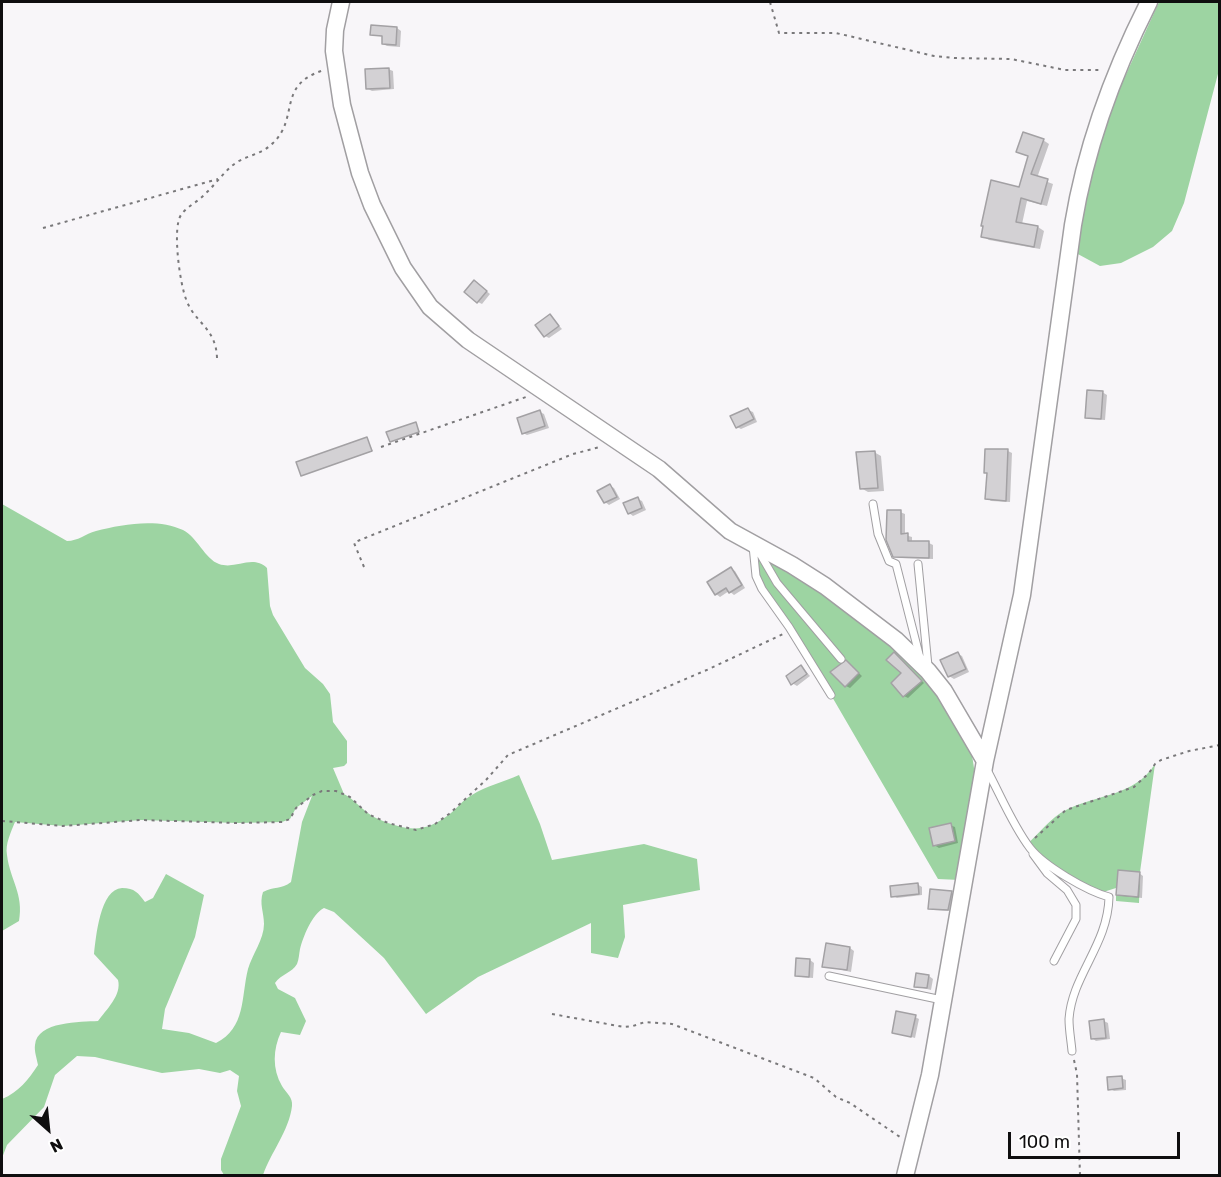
<!DOCTYPE html>
<html>
<head>
<meta charset="utf-8">
<style>
  body { margin:0 }
  #map { position:relative; width:1221px; height:1177px; overflow:hidden; background:#f8f6f9; font-family:Rubik,sans-serif }
  canvas { display:block }
  .frame { position:absolute; inset:0; border:3px solid #0f0e0f; pointer-events:none }
  .north { position:absolute; left:18px; top:1099px; width:60px; height:60px; -webkit-text-stroke:4px #fff; paint-order:stroke; rotate:153deg; font-size:16px; font-weight:700; line-height:24px; text-align:center; color:#0f0e0f }
  .north::after { content:''; display:block; margin:auto; width:21px; height:27px; background:#0f0e0f; clip-path:polygon(50% 0,100% 100%,50% 72%,0 100%) }
  .scale { position:absolute; left:1008px; top:1132px; width:172px; height:27px; box-sizing:border-box; border:3px solid #0f0e0f; border-top:0; padding-left:8px; font-size:18px; line-height:21px; white-space:nowrap; color:#0f0e0f; -webkit-text-stroke:4px #fff; paint-order:stroke }
</style>
</head>
<body>
<div id="map">
<canvas width="1221" height="1177"></canvas>
<div class="frame"></div>
<div class="north">N</div>
<div class="scale">100 m</div>
</div>
<script>
const context = document.querySelector('canvas').getContext('2d');
context.lineJoin = 'round';
function fillPath(path, color) {
  context.fillStyle = color;
  context.fill(path, 'evenodd');
}
function strokePath(path, color, width, dash) {
  context.strokeStyle = color;
  context.lineWidth = width;
  context.lineCap = dash ? 'butt' : 'round';
  context.setLineDash(dash || []);
  context.stroke(path);
}
fillPath(new Path2D(`
  M 1159,2 L 1217,2 L 1220,6 L 1219,70 L 1184,203 L 1172,231 L 1153,247 L 1121,263 L 1100,266 L 1076,253 L 1078,239 L 1098,148 L 1117,94 Z
  M 2,504 L 67,541 C 78,541 85,534 96,531 C 122,524 158,518 183,530 C 197,537 205,559 219,564 C 236,570 252,554 267,568 L 270,606 L 273,615 L 305,668 L 323,684 L 330,694 L 333,722 L 347,741 L 347,763 L 344,766 L 333,768 L 344,794 C 357,801 364,813 378,819 C 407,831 425,834 451,813 C 458,807 464,799 472,795 C 486,786 504,782 519,775 L 540,824 L 552,860 L 644,844 L 697,859 L 700,890 L 623,905 L 625,937 L 618,958 L 591,953 L 591,923 L 478,977 L 426,1014 L 384,958 L 334,912 L 324,908 C 312,914 303,937 300,949 C 299,954 299,959 297,964 C 292,973 281,974 275,983 L 278,989 L 295,998 L 306,1021 L 300,1035 L 281,1032 C 273,1049 272,1069 282,1086 C 286,1093 293,1097 292,1106 C 289,1131 271,1152 263,1175 L 224,1175 L 221,1170 L 221,1159 L 241,1106 L 237,1091 L 239,1076 L 230,1070 L 220,1073 L 199,1069 L 162,1073 L 95,1057 L 77,1056 L 55,1075 L 44,1107 L 7,1145 L 2,1158 L 2,1099 C 19,1092 28,1080 38,1065 C 37,1059 34,1051 35,1045 C 37,1021 81,1022 98,1021 C 106,1010 122,995 118,980 L 94,954 C 96,937 100,889 122,888 C 135,888 138,893 145,902 L 153,898 L 166,874 L 204,895 L 195,937 L 165,1009 L 162,1029 L 189,1033 L 216,1043 C 246,1028 241,997 248,969 C 252,955 264,939 264,924 C 264,912 259,904 263,892 C 274,886 281,890 291,882 L 302,822 L 312,796 L 296,808 L 290,819 L 282,822 L 238,823 L 141,820 L 63,826 L 15,822 C 11,832 5,844 7,855 C 10,880 24,894 19,921 L 2,931 Z
  M 754,558 L 780,564 L 817,588 L 891,645 L 915,667 L 935,691 L 972,755 L 974,768 L 974,785 L 960,880 L 938,879 L 831,695 L 762,589 Z
  M 1155,764 L 1140,872 L 1139,903 L 1116,901 L 1116,888 L 1097,894 L 1036,855 L 1027,844 C 1040,833 1051,817 1066,810 C 1097,794 1134,797 1155,764 Z`), '#9dd4a2');
fillPath(new Path2D(`
  M 397,28 L 401,31 L 400,47 L 387,46 L 383,44 L 384,37 L 372,34 Z
  M 388,69 L 393,71 L 394,89 L 372,91 L 368,89 Z
  M 1043,140 L 1049,144 L 1037,178 L 1053,184 L 1047,206 L 1027,201 L 1022,224 L 1038,227 L 1044,231 L 1040,249 L 989,240 L 982,236 L 1020,189 L 1029,157 L 1024,155 Z
  M 478,284 L 490,294 L 482,304 L 478,302 Z
  M 550,316 L 562,329 L 549,338 L 545,336 Z
  M 1102,392 L 1107,395 L 1105,420 L 1090,419 L 1086,417 Z
  M 748,410 L 753,412 L 757,422 L 741,429 L 737,427 Z
  M 540,412 L 544,414 L 549,428 L 527,435 L 523,433 Z
  M 416,424 L 420,432 L 391,441 Z
  M 367,439 L 373,451 L 302,475 Z
  M 986,451 L 1008,451 L 1012,453 L 1010,502 L 991,501 L 987,498 L 989,474 L 986,473 Z
  M 874,452 L 881,456 L 884,491 L 868,492 L 861,488 Z
  M 610,486 L 614,488 L 620,499 L 609,505 L 605,502 Z
  M 638,499 L 642,501 L 646,510 L 633,516 L 629,513 Z
  M 900,512 L 905,514 L 905,535 L 912,537 L 912,543 L 929,543 L 933,545 L 933,559 L 899,558 L 895,556 Z
  M 731,569 L 735,571 L 745,588 L 734,595 L 729,591 L 720,597 L 716,594 Z
  M 958,654 L 962,656 L 969,672 L 954,679 L 949,676 Z
  M 897,656 L 924,683 L 908,698 L 904,696 L 903,674 Z
  M 847,662 L 862,676 L 850,688 L 846,686 Z
  M 802,667 L 810,676 L 797,686 L 792,683 Z
  M 950,825 L 955,827 L 958,843 L 939,848 L 934,845 Z
  M 1139,873 L 1143,876 L 1142,898 L 1122,896 L 1117,894 Z
  M 917,884 L 922,887 L 922,895 L 897,898 L 893,896 Z
  M 951,892 L 955,895 L 952,911 L 934,910 L 930,908 Z
  M 850,948 L 854,951 L 851,972 L 824,966 Z
  M 810,960 L 814,963 L 813,978 L 801,977 L 797,975 Z
  M 929,976 L 933,979 L 931,990 L 915,986 Z
  M 915,1017 L 919,1019 L 915,1038 L 894,1032 Z
  M 1104,1021 L 1108,1023 L 1110,1039 L 1096,1041 L 1092,1038 Z
  M 1121,1078 L 1126,1080 L 1126,1090 L 1114,1091 L 1110,1089 Z`), '#0003');
const building = new Path2D(`
  M 371,25 L 397,27 L 396,45 L 382,44 L 382,36 L 370,35 Z
  M 389,68 L 390,88 L 366,89 L 365,69 Z
  M 1023,132 L 1044,139 L 1031,174 L 1048,179 L 1041,204 L 1021,198 L 1016,222 L 1038,226 L 1034,247 L 981,237 L 983,226 L 981,226 L 991,180 L 1019,187 L 1028,156 L 1016,152 Z
  M 474,280 L 487,291 L 477,303 L 464,292 Z
  M 550,314 L 559,326 L 544,337 L 535,325 Z
  M 1087,390 L 1103,391 L 1101,419 L 1085,418 Z
  M 748,408 L 754,419 L 736,428 L 730,416 Z
  M 540,410 L 545,426 L 522,434 L 517,418 Z
  M 416,422 L 419,432 L 390,442 L 386,432 Z
  M 367,437 L 372,451 L 301,476 L 296,462 Z
  M 985,449 L 1008,449 L 1006,501 L 985,499 L 987,473 L 984,473 Z
  M 875,451 L 878,488 L 860,489 L 856,452 Z
  M 610,484 L 617,497 L 604,503 L 597,491 Z
  M 638,497 L 642,508 L 628,514 L 623,503 Z
  M 887,510 L 901,510 L 901,534 L 908,533 L 908,541 L 929,541 L 929,558 L 893,557 L 886,540 Z
  M 731,567 L 742,585 L 729,593 L 726,588 L 715,595 L 707,582 Z
  M 894,652 L 922,681 L 903,697 L 891,683 L 901,673 L 886,660 Z
  M 958,652 L 966,669 L 948,677 L 940,660 Z
  M 846,660 L 859,673 L 845,687 L 830,672 Z
  M 801,665 L 807,674 L 791,685 L 786,676 Z
  M 951,823 L 955,841 L 933,846 L 929,828 Z
  M 1118,870 L 1140,872 L 1138,897 L 1116,895 Z
  M 918,883 L 919,894 L 891,897 L 890,886 Z
  M 930,889 L 952,891 L 948,910 L 928,909 Z
  M 826,943 L 850,947 L 847,970 L 822,967 Z
  M 796,958 L 810,959 L 809,977 L 795,976 Z
  M 916,973 L 929,975 L 927,988 L 914,987 Z
  M 896,1011 L 916,1015 L 911,1037 L 892,1033 Z
  M 1104,1019 L 1106,1038 L 1091,1039 L 1089,1021 Z
  M 1122,1076 L 1123,1088 L 1108,1090 L 1107,1077 Z`);
fillPath(building, '#d3d1d4');
strokePath(building, '#a3a1a4', 1.5);
const service = new Path2D(`
  M 873,504 L 878,534 L 889,561 L 896,564 L 920,658
  M 753,546 L 756,576 L 762,589 L 789,627 L 831,695
  M 759,552 L 777,583 L 841,659
  M 918,564 L 928,666
  M 987,770 C 1000,794 1013,826 1030,848 C 1044,866 1087,891 1109,897 C 1108,945 1072,975 1069,1019 C 1069,1030 1071,1040 1072,1051
  M 1033,854 L 1047,873 L 1067,890 L 1076,905 L 1076,919 L 1054,961
  M 829,976 L 942,1000`);
const tertiary = new Path2D(`
  M 341,2 L 335,30 L 334,51 L 342,105 L 360,173 L 372,205 L 403,268 L 430,307 L 468,340 L 659,469 L 730,531 L 792,565 L 825,586 L 896,640 L 928,671 L 944,691 L 985,761
  M 905,1176 L 930,1075 L 985,761 L 1022,595 L 1073,225 C 1086,146 1113,73 1149,2`);
strokePath(service, '#a19fa2', 9);
strokePath(tertiary, '#a19fa2', 19);
strokePath(new Path2D(`
  M 770,2 L 779,33 L 836,33 L 934,56 L 954,58 L 1011,59 L 1065,70 L 1102,70
  M 43,228 L 218,179
  M 217,358 C 216,327 194,323 186,299 C 180,284 172,228 181,215 C 187,206 198,202 205,194 C 217,183 224,171 237,162 C 249,155 262,154 273,143 C 300,117 276,85 324,70
  M 381,447 L 526,397
  M 364,567 L 354,543 L 360,540 L 573,454 L 600,447
  M 2,821 L 63,826 L 141,820 L 238,823 L 282,822 L 290,819 L 296,808 L 313,795 L 322,791 L 336,791 L 350,797 L 368,814 L 388,823 L 416,830 L 435,824 L 449,814 L 486,780 L 508,755 L 709,669 L 783,634
  M 1035,838 L 1066,810 L 1134,787 L 1149,773 L 1155,764 L 1161,760 L 1189,751 L 1220,745
  M 552,1014 L 624,1027 L 633,1026 L 645,1022 L 672,1024 L 814,1078 L 836,1097 L 850,1103 L 900,1137
  M 1074,1060 L 1077,1074 L 1080,1176`), '#79787a', 2, [3, 4.5]);
strokePath(service, '#fff', 7);
strokePath(tertiary, '#fff', 16);
</script>
</body>
</html>
